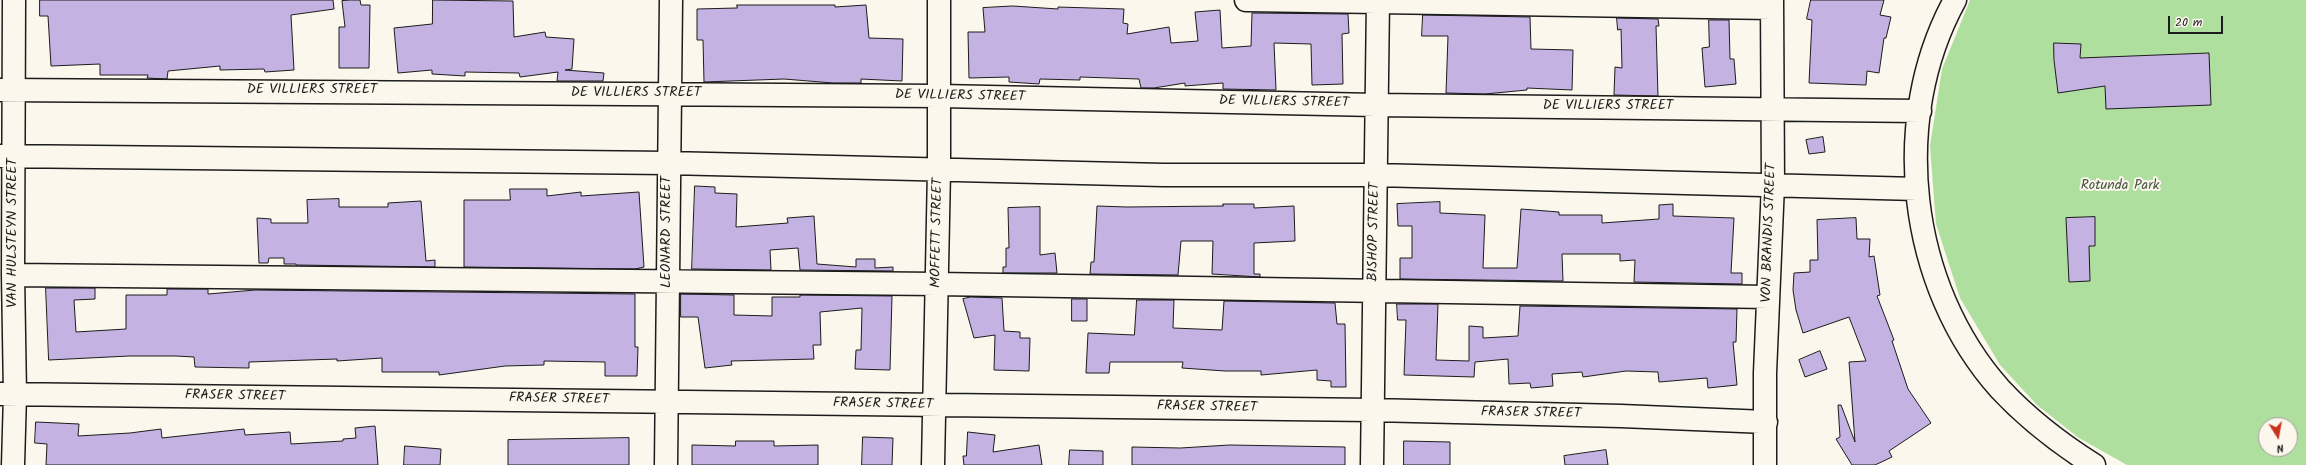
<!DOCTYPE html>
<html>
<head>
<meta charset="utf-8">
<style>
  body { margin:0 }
  #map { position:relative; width:2306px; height:465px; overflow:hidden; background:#fbf7ec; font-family:Kalam,sans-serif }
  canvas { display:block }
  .north { position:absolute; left:2258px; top:417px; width:40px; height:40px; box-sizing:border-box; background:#fbf7ec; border:1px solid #a29f99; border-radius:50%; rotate:169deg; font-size:11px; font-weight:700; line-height:16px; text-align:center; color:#1c1c1c }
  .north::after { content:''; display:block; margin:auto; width:14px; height:18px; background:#c8321e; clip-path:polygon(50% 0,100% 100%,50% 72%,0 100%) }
  .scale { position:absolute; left:2168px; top:16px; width:55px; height:18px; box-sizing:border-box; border:2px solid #1c1c1c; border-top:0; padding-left:5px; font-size:12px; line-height:14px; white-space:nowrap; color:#1c1c1c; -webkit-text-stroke:3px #fbf7ec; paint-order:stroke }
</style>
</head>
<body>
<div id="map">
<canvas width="2306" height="465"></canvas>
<div class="north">N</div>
<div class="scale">20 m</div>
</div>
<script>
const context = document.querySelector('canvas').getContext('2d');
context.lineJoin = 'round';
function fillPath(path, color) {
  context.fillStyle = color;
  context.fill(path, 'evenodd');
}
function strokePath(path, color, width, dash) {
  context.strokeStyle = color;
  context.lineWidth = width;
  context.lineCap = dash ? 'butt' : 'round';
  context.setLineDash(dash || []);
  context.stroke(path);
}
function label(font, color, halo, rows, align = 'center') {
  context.font = font + ' Kalam,sans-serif';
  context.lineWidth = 4;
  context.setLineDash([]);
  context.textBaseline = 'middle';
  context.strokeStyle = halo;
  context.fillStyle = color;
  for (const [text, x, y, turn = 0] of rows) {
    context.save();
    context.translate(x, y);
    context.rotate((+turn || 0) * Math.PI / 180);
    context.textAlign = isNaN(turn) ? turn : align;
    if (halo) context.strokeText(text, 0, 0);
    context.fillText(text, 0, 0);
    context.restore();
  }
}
fillPath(new Path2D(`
  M 1970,0 L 2306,0 L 2306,465 L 2127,465 L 2079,438 L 2037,405 L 2000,365 L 1960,298 L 1936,224 L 1930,146 L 1942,69 ZM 2266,425 L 2290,425 L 2290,449 L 2266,449 Z`), '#afdf9f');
const building = new Path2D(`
  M 40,0 L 333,0 L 334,9 L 291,15 L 294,70 L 265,72 L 264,69 L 220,70 L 220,66 L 168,71 L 167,79 L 147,78 L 148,75 L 100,75 L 100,64 L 51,66 L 48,16 L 40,16 Z
  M 351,0 L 360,0 L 361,5 L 370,5 L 369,68 L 339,68 L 339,27 L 345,27 L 342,1 Z
  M 433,0 L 513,1 L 514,37 L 545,32 L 546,37 L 574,39 L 572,69 L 565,70 L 604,73 L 603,81 L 557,81 L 558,72 L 520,77 L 519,73 L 465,72 L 465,76 L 432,74 L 432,70 L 398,73 L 394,28 L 432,24 Z
  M 1811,0 L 1884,0 L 1880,15 L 1891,17 L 1886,38 L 1884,38 L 1879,73 L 1867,71 L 1866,85 L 1809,83 L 1812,20 L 1807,19 Z
  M 737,5 L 835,5 L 835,7 L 866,5 L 869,38 L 903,39 L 902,81 L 861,79 L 861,83 L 833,83 L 784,79 L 704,82 L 703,40 L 697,40 L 697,9 L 737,8 Z
  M 1013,6 L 1058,9 L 1058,7 L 1124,9 L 1123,23 L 1128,24 L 1127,34 L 1169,27 L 1171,43 L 1198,41 L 1195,12 L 1220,10 L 1222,48 L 1251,46 L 1252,13 L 1348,14 L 1349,33 L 1342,34 L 1343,84 L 1312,85 L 1311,44 L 1274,43 L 1276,90 L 1223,89 L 1223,83 L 1185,86 L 1185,83 L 1154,88 L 1141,88 L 1139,79 L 1080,77 L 1080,80 L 1040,79 L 1039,84 L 1009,82 L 1009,77 L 969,78 L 968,32 L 985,32 L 983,8 Z
  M 1423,15 L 1530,17 L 1531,49 L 1573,50 L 1572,90 L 1527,88 L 1527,90 L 1485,94 L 1446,93 L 1448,36 L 1422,36 Z
  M 1617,18 L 1658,19 L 1659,26 L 1656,26 L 1658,96 L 1614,95 L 1615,67 L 1622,68 L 1621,29 L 1618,30 Z
  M 1709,20 L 1729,20 L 1730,59 L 1734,59 L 1736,84 L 1705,87 L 1702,48 L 1709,47 Z
  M 2054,43 L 2081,44 L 2080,58 L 2209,53 L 2211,105 L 2106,109 L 2105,86 L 2058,93 L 2054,60 Z
  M 1823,137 L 1825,152 L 1809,154 L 1806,140 Z
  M 695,186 L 715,187 L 715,193 L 737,194 L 736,227 L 788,223 L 787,218 L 814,216 L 817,264 L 856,267 L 856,259 L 875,259 L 875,268 L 893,267 L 893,271 L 800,270 L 798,248 L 770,250 L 771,270 L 692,269 Z
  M 510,189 L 547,189 L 547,196 L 581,192 L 581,196 L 639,192 L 644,267 L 635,269 L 464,267 L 464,200 L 510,200 Z
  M 339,199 L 339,207 L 388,207 L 388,203 L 421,201 L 426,261 L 435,260 L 435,267 L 296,265 L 296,264 L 284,264 L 284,258 L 269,258 L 268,263 L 259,263 L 257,218 L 271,219 L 271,223 L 308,223 L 307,200 Z
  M 1440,202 L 1440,213 L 1485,215 L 1483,268 L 1517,268 L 1521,209 L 1559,212 L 1559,215 L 1602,215 L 1602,223 L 1659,219 L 1659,205 L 1673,204 L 1673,216 L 1734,218 L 1731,273 L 1742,273 L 1742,284 L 1634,282 L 1635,260 L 1620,261 L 1620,254 L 1562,254 L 1563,281 L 1400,279 L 1400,258 L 1412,258 L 1412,226 L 1398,226 L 1397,204 Z
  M 1223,204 L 1254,204 L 1254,208 L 1294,206 L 1295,241 L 1254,243 L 1254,274 L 1260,274 L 1260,277 L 1212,274 L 1213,241 L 1181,241 L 1178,275 L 1090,274 L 1091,262 L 1094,262 L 1097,206 L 1127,207 L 1223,206 Z
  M 1040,207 L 1040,255 L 1055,253 L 1057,273 L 1003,273 L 1003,267 L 1006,267 L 1006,248 L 1009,248 L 1008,208 Z
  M 2095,217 L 2095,246 L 2089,246 L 2090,281 L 2069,282 L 2066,218 Z
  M 1856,218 L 1857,239 L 1870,239 L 1869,257 L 1874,256 L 1880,295 L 1877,296 L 1894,340 L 1892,341 L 1908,389 L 1931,423 L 1889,451 L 1892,457 L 1875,465 L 1852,465 L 1836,439 L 1840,437 L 1838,405 L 1841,405 L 1855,442 L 1849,362 L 1866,361 L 1849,317 L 1803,333 L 1796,310 L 1793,290 L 1794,273 L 1810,272 L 1810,260 L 1818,260 L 1817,220 Z
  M 46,288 L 95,288 L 95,299 L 74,300 L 76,332 L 126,329 L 126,295 L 167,295 L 167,289 L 208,289 L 208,294 L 255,290 L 635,294 L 635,347 L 638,347 L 637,376 L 605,376 L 605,362 L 544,361 L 544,365 L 505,366 L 439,375 L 439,372 L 382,372 L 382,358 L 337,361 L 337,359 L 249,362 L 249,368 L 195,367 L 194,357 L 176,356 L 129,356 L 49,360 Z
  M 681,294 L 734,295 L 734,315 L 772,316 L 772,297 L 800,297 L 800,295 L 892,296 L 890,370 L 855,369 L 856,350 L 861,350 L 862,308 L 820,312 L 821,345 L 813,345 L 814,359 L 731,361 L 732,365 L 705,368 L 698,317 L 681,317 Z
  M 971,297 L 1002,298 L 1004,331 L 1020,332 L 1020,338 L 1030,338 L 1029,371 L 994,370 L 995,335 L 974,338 L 963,299 Z
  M 1072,299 L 1087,299 L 1087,321 L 1072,321 Z
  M 1137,300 L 1174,300 L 1173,328 L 1222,330 L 1224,301 L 1335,303 L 1337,324 L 1345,324 L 1346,387 L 1331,387 L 1331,381 L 1317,380 L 1317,370 L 1261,375 L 1261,371 L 1225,371 L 1182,368 L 1183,362 L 1110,362 L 1109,373 L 1086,373 L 1088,333 L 1134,335 Z
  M 1397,304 L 1438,304 L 1436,360 L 1469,361 L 1469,326 L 1483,327 L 1483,338 L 1518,336 L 1520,306 L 1737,309 L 1736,342 L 1733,342 L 1737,385 L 1708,388 L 1707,378 L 1659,382 L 1658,372 L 1626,371 L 1583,377 L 1582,372 L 1552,374 L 1553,386 L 1531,388 L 1530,383 L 1509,384 L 1508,359 L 1475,362 L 1474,377 L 1404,375 L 1406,320 L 1398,320 Z
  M 1820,351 L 1827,369 L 1805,377 L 1799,360 Z
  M 36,422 L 79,424 L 78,436 L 130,433 L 161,429 L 162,438 L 244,429 L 245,435 L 290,432 L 291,444 L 343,441 L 343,439 L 356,438 L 355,428 L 375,426 L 378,465 L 46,465 L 47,444 L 35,443 Z
  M 968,432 L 995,435 L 993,452 L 1039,445 L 1042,465 L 964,465 L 963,456 L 966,456 Z
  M 863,437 L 893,438 L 892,465 L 862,465 Z
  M 629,438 L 629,465 L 508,465 L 508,440 Z
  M 736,441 L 774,441 L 774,446 L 818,445 L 818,465 L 692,465 L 692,445 L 735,446 Z
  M 1404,441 L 1450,442 L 1450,465 L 1404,465 Z
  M 1230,445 L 1345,447 L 1345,465 L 1132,465 L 1132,447 L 1180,448 Z
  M 405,446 L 441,449 L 440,465 L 404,465 Z
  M 1070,450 L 1103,451 L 1103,465 L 1069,465 Z
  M 1606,450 L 1608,465 L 1565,465 L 1564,456 Z`);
fillPath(building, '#c4b2e3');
strokePath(building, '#1c1c1c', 1);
const minor = new Path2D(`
  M 1246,0 L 1772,8
  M 1955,0 C 1889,120 1908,286 2000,389 C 2028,419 2059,443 2094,465
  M 0,90 L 940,96 L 1376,105 L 1920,111
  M 0,156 L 668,163 L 1163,175 L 1376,175 L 1917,189
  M 13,275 L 937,284 L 1768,297
  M 0,394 L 1372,410 L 1621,416 L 1766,422
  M 13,465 L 15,395 L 13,275 L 14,0
  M 666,465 L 671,0
  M 933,465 L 939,170 L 939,0
  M 1372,465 L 1378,0
  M 1765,465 L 1765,373 L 1773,184 L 1772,0`);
strokePath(minor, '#1c1c1c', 25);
strokePath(minor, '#fbf7ec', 22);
label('14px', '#1c1c1c', '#fbf7ec', [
  ["DE VILLIERS STREET",312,91],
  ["DE VILLIERS STREET",636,94],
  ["DE VILLIERS STREET",960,97,1],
  ["DE VILLIERS STREET",1284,103,1],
  ["DE VILLIERS STREET",1608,107],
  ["LEONARD STREET",668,232,-90],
  ["BISHOP STREET",1375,232,-89],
  ["VAN HULSTEYN STREET",14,233,-90],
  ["MOFFETT STREET",938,233,-89],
  ["VON BRANDIS STREET",1770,233,-88],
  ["FRASER STREET",235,397,1],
  ["FRASER STREET",559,400,1],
  ["FRASER STREET",883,405,1],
  ["FRASER STREET",1207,408,1],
  ["FRASER STREET",1531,414,1]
]);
label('14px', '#485643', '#fbf7ec', [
  ["Rotunda Park",2120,187]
]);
</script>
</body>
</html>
